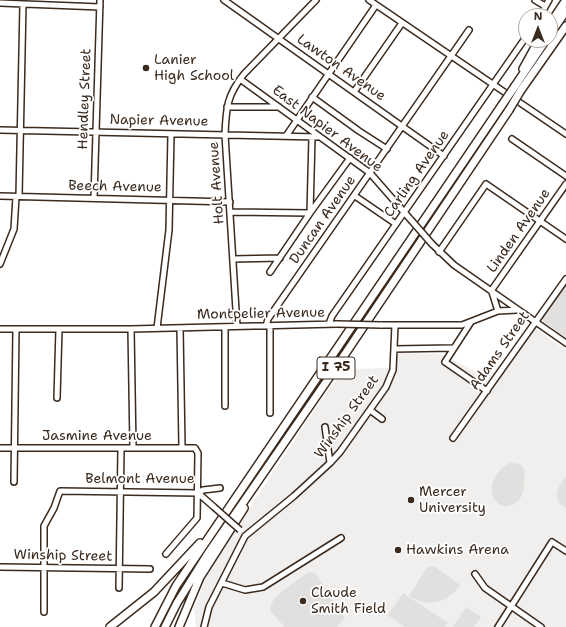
<!DOCTYPE html>
<html>
<head>
<meta charset="utf-8">
<style>
  body { margin:0 }
  #map { position:relative; width:566px; height:627px; overflow:hidden; background:#fff; font-family:"Shantell Sans",sans-serif }
  canvas { display:block }
  .north { position:absolute; left:518px; top:8px; width:40px; height:40px; box-sizing:border-box; background:#fff; border:1px solid #b1aaa5; border-radius:50%; rotate:0deg; font-size:11px; font-weight:700; line-height:16px; text-align:center; color:#3b2a1e }
  .north::after { content:''; display:block; margin:auto; width:14px; height:18px; background:#3b2a1e; clip-path:polygon(50% 0,100% 100%,50% 72%,0 100%) }
</style>
</head>
<body>
<div id="map">
<canvas width="566" height="627"></canvas>
<div class="north">N</div>
</div>
<script>
const context = document.querySelector('canvas').getContext('2d');
context.lineJoin = 'round';
function fillPath(path, color) {
  context.fillStyle = color;
  context.fill(path, 'evenodd');
}
function strokePath(path, color, width, dash) {
  context.strokeStyle = color;
  context.lineWidth = width;
  context.lineCap = dash ? 'butt' : 'round';
  context.setLineDash(dash || []);
  context.stroke(path);
}
function label(font, color, halo, rows, align = 'center') {
  context.font = font + ' "Shantell Sans",sans-serif';
  context.lineWidth = 3.5;
  context.setLineDash([]);
  context.textBaseline = 'middle';
  context.strokeStyle = halo;
  context.fillStyle = color;
  for (const [text, x, y, turn = 0] of rows) {
    context.save();
    context.translate(x, y);
    context.rotate((+turn || 0) * Math.PI / 180);
    context.textAlign = isNaN(turn) ? turn : align;
    if (halo) context.strokeText(text, 0, 0);
    context.fillText(text, 0, 0);
    context.restore();
  }
}
fillPath(new Path2D(`
  M 535,328 L 566,350 L 566,627 L 196,627 L 194,609 L 210,568 L 329,388 L 349,369 L 391,368 L 399,353 L 442,354 L 487,378 Z`), '#f1efee');
fillPath(new Path2D(`
  M 566,282 L 566,338 L 544,322 L 542,318 Z
  M 510,463 C 524,463 526,467 524,480 C 523,484 525,488 523,492 C 521,502 511,507 502,506 C 483,495 493,470 510,463 Z
  M 566,477 L 566,508 C 551,501 557,486 566,477 Z
  M 434,566 L 460,585 C 447,604 428,608 409,596 L 427,567 Z
  M 309,572 L 315,573 L 345,618 L 337,627 L 285,627 L 270,611 C 268,597 298,580 309,572 Z
  M 403,593 L 448,623 L 445,627 L 405,627 L 388,615 Z
  M 466,607 L 481,617 L 474,627 L 453,627 Z`), '#e2e0de');
const minor = new Path2D(`
  M 224,0 L 444,156
  M 369,0 L 566,134
  M 535,0 L 545,6
  M 0,3 L 100,7
  M 540,16 L 549,0
  M 240,79 L 370,173 L 411,220
  M 354,92 L 402,23
  M 312,97 L 359,131 L 387,149
  M 227,107 L 279,107
  M 0,130 L 318,137
  M 286,136 L 376,5
  M 512,139 L 566,176
  M 0,196 L 230,202
  M 19,196 L 23,4
  M 355,196 L 396,224
  M 94,198 L 100,0
  M 231,212 L 310,213 L 350,158
  M 432,244 L 454,265 L 566,343
  M 439,252 L 486,184 L 566,239
  M 233,259 L 280,258
  M 0,264 L 14,229 L 16,197
  M 270,272 L 310,213 L 312,137
  M 491,291 L 566,184
  M 492,292 L 498,311
  M 471,322 L 445,362 L 487,391
  M 329,324 L 332,316 L 526,37
  M 381,325 L 462,325 L 498,311 L 517,310
  M 237,326 L 225,135 C 226,108 227,95 244,74 L 316,0
  M 266,326 L 268,319 L 469,30
  M 157,328 L 169,230 L 171,134
  M 180,328 L 182,447
  M 0,329 L 131,329 L 337,324
  M 131,329 L 133,448
  M 394,349 L 452,348
  M 57,398 L 59,329
  M 225,406 L 225,327
  M 370,410 L 382,419
  M 270,413 L 270,326
  M 325,427 L 330,463
  M 453,438 L 566,279
  M 0,448 L 195,448 L 198,453 L 197,518 L 166,554
  M 14,482 L 16,329
  M 198,493 L 214,507
  M 0,567 L 150,569
  M 475,574 L 485,588 L 541,627
  M 222,583 L 245,590 L 263,587 L 341,538
  M 119,588 L 121,448
  M 44,612 L 44,526 L 54,508 L 60,491 L 198,493 L 203,490 L 220,488
  M 204,627 L 209,607 L 245,536 L 294,496 L 330,463 L 340,452 L 386,387 L 393,370 L 395,325
  M 498,627 L 552,542 L 566,551`);
const highway = new Path2D(`
  M 550,24 L 566,0
  M 550,34 L 566,11
  M 523,69 L 539,40
  M 515,86 L 546,40
  M 521,90 L 566,26
  M 110,627 L 154,592 L 200,543
  M 155,627 L 176,586 L 199,552 L 502,105
  M 165,627 L 177,603 L 207,555 L 333,372 L 509,110
  M 179,627 L 200,577 L 244,508`);
strokePath(minor, '#3b2a1e', 8);
strokePath(highway, '#3b2a1e', 10);
strokePath(minor, '#fff', 5);
strokePath(highway, '#fff', 7);
const minorBridge = new Path2D(`
  M 411,220 L 432,244
  M 337,324 L 381,325
  M 214,507 L 240,530`);
const highwayBridge = new Path2D(`
  M 502,105 L 515,86
  M 509,110 L 521,90`);
strokePath(minorBridge, '#3b2a1e', 8, []);
strokePath(highwayBridge, '#3b2a1e', 10, []);
strokePath(minorBridge, '#fff', 5);
strokePath(highwayBridge, '#fff', 7);
for (const [x, y, r, color] of [
  [146,68,4,"#3b2a1e"],
  [411,500,4,"#3b2a1e"],
  [398,550,4,"#3b2a1e"],
  [303,601,4,"#3b2a1e"]
]) {
  const dot = new Path2D();
  dot.arc(x, y, r, 0, 2 * Math.PI);
  context.fillStyle = color;
  context.fill(dot);
  strokePath(dot, '#fff', 1.5);
}
for (const [x, y, w] of [
  [336,368,38]
]) {
  const box = new Path2D();
  box.roundRect(x - w / 2, y - 11, w, 22, 3);
  context.fillStyle = '#fff';
  context.fill(box);
  strokePath(box, '#3b2a1e', 1);
}
label('bold 13px', '#3b2a1e', null, [
  ["I 75",336,368]
]);
label('14px', '#3b2a1e', '#fff', [
  ["Lanier",154,60],
  ["High School",154,76],
  ["Mercer",419,492],
  ["University",419,508],
  ["Hawkins Arena",406,550],
  ["Claude",311,593],
  ["Smith Field",311,609]
], 'left');
label('14px', '#3b2a1e', '#fff', [
  ["Lawton Avenue",341,68,35],
  ["Hendley Street",85,99,-88],
  ["Napier Avenue",159,121,1],
  ["East Napier Avenue",327,129,37],
  ["Carling Avenue",417,174,-55],
  ["Holt Avenue",217,183,-94],
  ["Beech Avenue",115,187,1],
  ["Duncan Avenue",323,220,-55],
  ["Linden Avenue",519,231,-55],
  ["Montpelier Avenue",261,314,-1],
  ["Adams Street",500,351,-55],
  ["Winship Street",347,417,-54],
  ["Jasmine Avenue",97,436],
  ["Belmont Avenue",140,479],
  ["Winship Street",63,556,1]
]);
</script>
</body>
</html>
